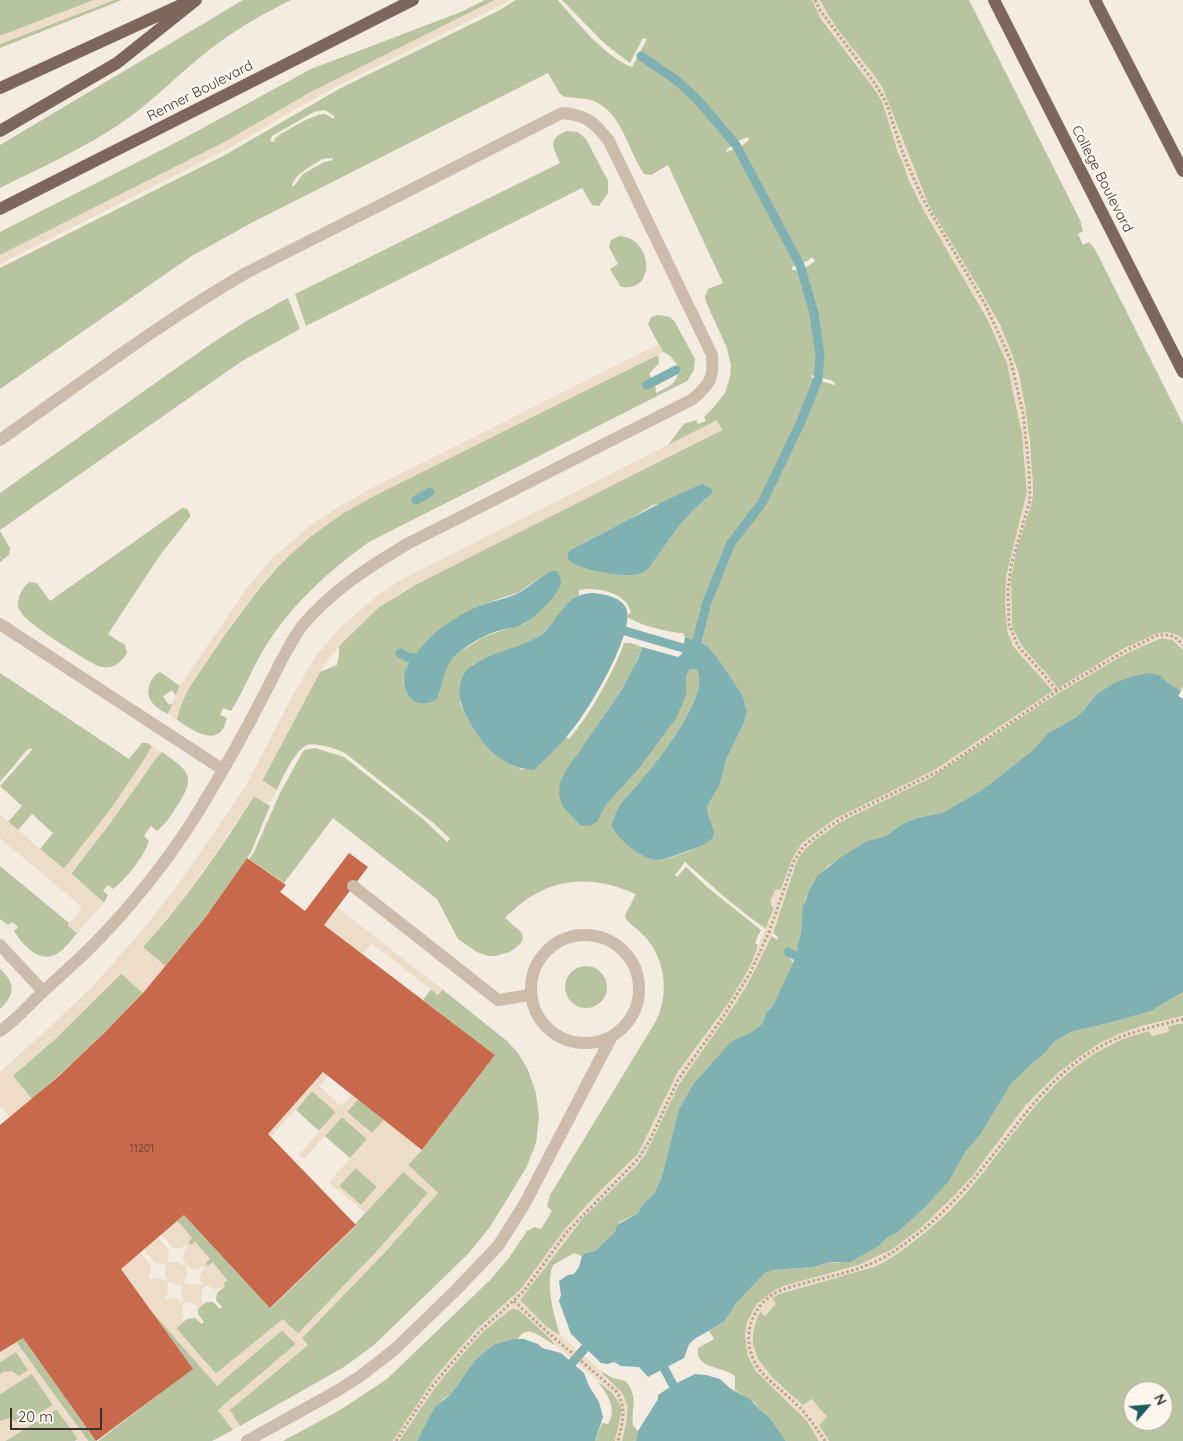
<!DOCTYPE html>
<html>
<head>
<meta charset="utf-8">
<style>
  body { margin:0 }
  #map { position:relative; width:1183px; height:1441px; overflow:hidden; background:#f4ebe1; font-family:Quicksand,sans-serif }
  canvas { display:block }
  .north { position:absolute; left:1123px; top:1381px; width:50px; height:50px; box-sizing:border-box; background:#fbf5ee; border:1px solid #aea6a0; border-radius:50%; rotate:63deg; font-size:14px; font-weight:700; line-height:20px; text-align:center; color:#3b302b }
  .north::after { content:''; display:block; margin:auto; width:18px; height:22px; background:#1f5a5e; clip-path:polygon(50% 0,100% 100%,50% 72%,0 100%) }
  .scale { position:absolute; left:10px; top:1408px; width:92px; height:22px; box-sizing:border-box; border:2px solid #3b302b; border-top:0; padding-left:6px; font-size:15px; line-height:18px; white-space:nowrap; color:#3b302b; -webkit-text-stroke:4px #fbf5ee; paint-order:stroke }
</style>
</head>
<body>
<div id="map">
<canvas width="1183" height="1441"></canvas>
<div class="north">N</div>
<div class="scale">20 m</div>
</div>
<script>
const context = document.querySelector('canvas').getContext('2d');
context.lineJoin = 'round';
function fillPath(path, color) {
  context.fillStyle = color;
  context.fill(path, 'evenodd');
}
function strokePath(path, color, width, dash) {
  context.strokeStyle = color;
  context.lineWidth = width;
  context.lineCap = dash ? 'butt' : 'round';
  context.setLineDash(dash || []);
  context.stroke(path);
}
function label(font, color, halo, rows, align = 'center') {
  context.font = font + ' Quicksand,sans-serif';
  context.lineWidth = 5;
  context.setLineDash([]);
  context.textBaseline = 'middle';
  context.strokeStyle = halo;
  context.fillStyle = color;
  for (const [text, x, y, turn = 0] of rows) {
    context.save();
    context.translate(x, y);
    context.rotate((+turn || 0) * Math.PI / 180);
    context.textAlign = isNaN(turn) ? turn : align;
    if (halo) context.strokeText(text, 0, 0);
    context.fillText(text, 0, 0);
    context.restore();
  }
}
fillPath(new Path2D(`
  M 0,0 L 94,0 L 0,36 Z
  M 114,0 L 122,0 L 0,48 L 0,44 Z
  M 243,0 L 291,0 C 262,14 235,30 209,50 C 181,72 156,98 127,119 C 88,147 43,166 0,188 L 0,145 Z
  M 485,0 L 495,0 L 311,92 L 223,143 L 0,255 L 0,232 L 179,141 L 311,69 L 461,12 Z
  M 516,0 L 558,0 C 575,20 606,58 632,67 L 647,39 L 643,38 L 630,63 L 605,44 L 562,0 L 812,0 L 821,19 L 873,87 L 882,101 L 908,178 L 923,209 L 988,320 L 1007,363 L 1022,433 L 1027,492 L 1006,577 L 1013,646 L 1053,691 L 935,770 L 835,819 L 802,843 L 793,858 L 781,889 L 771,905 L 774,908 L 766,929 C 737,909 711,885 685,862 L 675,875 L 677,877 L 686,867 L 707,887 L 761,930 L 755,943 L 758,945 L 755,955 L 749,969 L 728,1004 L 678,1072 L 638,1154 L 601,1190 L 565,1229 L 521,1289 L 476,1330 L 436,1376 L 393,1441 L 283,1441 L 340,1410 L 387,1379 L 489,1281 L 509,1258 L 527,1231 L 535,1227 L 541,1229 L 552,1211 L 547,1206 L 550,1195 L 656,1021 C 669,994 666,961 646,938 C 640,931 632,926 626,919 L 625,915 L 636,894 C 587,872 543,878 505,918 L 521,932 L 523,936 L 522,941 L 519,945 L 510,952 L 495,956 L 488,956 L 477,952 L 458,939 L 437,899 L 333,818 L 284,883 L 249,859 L 254,852 L 280,793 L 302,753 L 304,750 L 315,748 L 344,757 L 424,820 L 447,842 L 450,839 L 437,826 L 345,753 C 337,749 315,742 307,745 C 295,750 282,779 277,790 L 262,781 L 320,672 L 337,665 L 339,656 L 339,646 L 379,607 L 422,581 L 722,430 L 717,421 L 668,445 L 684,424 L 696,420 L 698,424 L 706,421 L 704,417 L 714,407 L 725,393 L 730,377 L 731,365 L 727,348 L 706,302 L 705,297 L 708,289 L 723,283 L 668,165 L 651,175 L 644,174 C 628,151 623,114 594,101 C 584,97 573,99 563,96 L 560,94 L 548,73 L 253,222 L 190,257 L 0,389 L 0,268 L 225,155 L 339,89 L 500,10 ZM 325,110 L 334,116 L 334,119 L 325,114 C 315,113 285,131 275,138 L 274,142 L 270,141 L 272,136 L 314,112 ZM 748,137 L 749,140 L 741,146 L 727,152 L 726,150 L 740,140 ZM 322,159 L 332,158 L 333,160 L 324,162 L 303,174 L 294,186 L 292,186 C 295,173 312,166 322,159 ZM 812,257 L 815,261 C 808,266 801,271 792,270 L 792,267 L 809,260 ZM 811,375 L 833,381 L 835,383 L 834,385 L 812,378 ZM 712,494 C 685,513 668,542 649,568 L 572,549 L 628,520 L 653,505 ZM 545,574 L 557,591 L 544,607 L 525,624 L 500,631 L 484,637 L 458,653 L 447,664 L 439,695 L 403,683 L 406,669 L 426,641 L 454,620 L 479,606 L 519,592 ZM 586,589 C 604,589 627,594 631,613 L 628,614 L 627,617 C 643,626 665,632 683,633 L 685,637 L 707,645 L 722,664 L 743,696 L 747,711 L 744,723 L 726,760 L 720,784 L 707,807 L 708,815 L 714,831 L 713,838 C 703,847 667,862 654,859 C 640,856 617,838 611,826 C 613,819 615,813 618,808 C 625,797 635,788 643,778 C 658,761 713,690 696,669 L 690,669 L 686,676 L 686,695 L 637,771 L 605,806 L 598,821 L 567,768 C 581,751 593,733 605,714 C 619,693 634,672 642,647 L 631,643 L 624,643 C 614,672 589,716 569,739 L 566,737 L 523,770 C 486,755 477,737 460,703 L 473,664 C 494,654 520,650 538,637 C 555,625 562,605 579,595 L 579,590 Z
  M 820,0 L 969,0 L 1080,220 L 1083,231 L 1078,234 L 1083,245 L 1089,242 L 1095,249 L 1183,424 L 1183,640 L 1172,633 L 1158,633 L 1121,650 L 1058,689 L 1047,674 L 1023,648 L 1012,627 L 1011,577 L 1017,548 L 1031,505 L 1033,494 L 1030,443 L 1025,406 L 1018,371 L 1000,325 L 928,204 L 883,89 C 864,58 835,34 820,0 Z
  M 567,131 L 578,132 L 586,139 L 608,181 L 608,193 L 599,206 L 592,205 L 582,188 L 306,326 L 295,294 L 560,163 C 554,148 546,139 567,131 Z
  M 619,236 C 652,237 658,292 621,287 L 610,269 L 618,264 L 609,247 L 611,240 Z
  M 288,298 L 300,329 L 242,361 L 0,530 L 0,493 L 212,343 L 248,320 Z
  M 658,315 L 670,317 L 675,322 L 695,359 L 694,370 L 687,381 L 369,542 C 327,572 289,607 262,652 C 253,668 245,686 236,703 L 231,711 L 223,708 L 220,715 L 227,718 C 220,750 194,731 177,720 C 182,692 202,668 218,645 C 246,606 273,566 311,536 C 352,503 402,482 448,459 C 518,424 588,389 658,355 L 659,363 L 649,374 L 655,382 L 656,392 L 657,393 C 667,386 674,387 678,374 L 681,372 C 677,364 672,355 663,352 L 648,324 L 651,317 Z
  M 182,508 L 187,509 L 190,514 L 190,517 L 158,558 L 108,634 L 125,645 L 127,653 C 119,665 112,670 98,666 C 83,658 24,623 19,609 C 15,599 22,589 29,582 L 37,583 L 50,601 Z
  M 0,531 L 10,548 L 9,555 L 0,562 Z
  M 1161,638 L 1173,640 L 1183,650 L 1183,686 L 1181,691 L 1164,680 L 1095,696 L 1083,711 L 1075,718 L 1048,733 L 1033,750 L 982,790 L 942,813 L 915,818 L 902,824 L 886,836 L 867,841 L 828,866 L 813,882 L 805,899 L 798,951 L 788,949 L 786,950 L 786,954 L 793,962 L 781,993 L 774,1004 L 766,1013 L 762,1024 L 750,1033 L 734,1041 L 726,1047 L 693,1084 L 679,1109 L 662,1176 L 654,1194 L 643,1204 L 638,1213 L 620,1222 L 615,1232 L 595,1251 L 585,1253 L 582,1256 L 574,1253 L 553,1265 C 545,1284 554,1315 560,1335 C 547,1329 527,1311 520,1300 L 583,1218 L 635,1167 L 645,1155 L 679,1084 L 746,987 L 771,936 L 778,940 L 778,937 L 773,933 L 797,860 L 805,849 L 819,837 L 840,822 L 932,777 L 1052,697 L 1090,673 L 1127,653 Z
  M 160,672 L 180,686 L 176,696 L 172,690 L 163,696 L 169,705 L 173,703 L 168,714 C 162,711 155,707 151,701 C 145,691 150,677 160,672 Z
  M 0,673 L 129,759 L 142,743 L 147,743 L 152,746 L 144,760 L 110,810 L 64,869 L 40,849 L 53,833 L 32,814 L 18,830 L 8,822 L 22,806 L 0,786 L 32,750 L 31,748 L 27,750 L 0,782 Z
  M 162,752 C 189,771 197,776 177,806 C 171,815 166,824 157,831 L 151,826 L 144,836 L 149,841 C 143,858 127,878 113,889 L 108,885 L 103,891 L 108,895 L 104,903 L 71,874 L 111,822 L 156,758 Z
  M 254,796 L 270,806 L 251,852 L 205,918 L 165,966 L 143,947 C 185,901 221,849 254,796 Z
  M 0,866 L 69,923 L 68,926 L 77,933 C 71,940 65,949 58,953 C 40,965 23,945 14,931 L 18,927 L 12,922 L 8,925 L 0,919 Z
  M565 987a21 21 0 1 1 42 0a21 21 0 1 1-42 0Z
  M 0,969 C 16,983 15,995 0,1009 Z
  M 121,973 L 143,993 C 107,1030 71,1066 32,1099 L 12,1076 L 54,1040 Z
  M 431,989 L 438,995 L 442,989 L 507,1041 L 518,1053 L 528,1070 L 536,1093 L 539,1118 L 536,1143 L 526,1168 L 490,1227 L 469,1253 L 374,1345 L 344,1367 L 240,1426 L 229,1410 L 308,1345 L 302,1338 L 385,1252 L 438,1193 L 408,1165 L 423,1149 L 495,1055 L 423,1000 Z
  M 1183,992 L 1183,1016 L 1142,1026 L 1117,1035 L 1085,1053 L 1059,1072 L 1025,1106 L 971,1178 L 954,1196 L 922,1227 L 893,1249 L 859,1265 L 784,1286 L 757,1304 L 747,1322 L 747,1354 L 756,1371 L 807,1421 L 819,1441 L 786,1441 L 770,1418 L 759,1409 L 754,1402 L 735,1390 L 735,1376 C 723,1366 694,1369 698,1348 L 714,1339 L 709,1331 L 724,1322 L 737,1302 L 765,1273 L 774,1270 L 813,1267 L 830,1262 L 838,1263 L 879,1246 L 888,1237 L 898,1232 L 924,1208 L 950,1180 L 964,1154 L 982,1132 L 1011,1084 L 1031,1064 L 1043,1055 L 1054,1042 L 1071,1032 L 1116,1021 L 1151,1011 Z
  M 1183,1023 L 1183,1441 L 829,1441 L 819,1425 L 812,1399 L 803,1406 C 773,1374 737,1361 760,1311 L 765,1316 L 772,1298 L 779,1294 L 873,1267 C 890,1260 904,1249 918,1238 C 936,1224 953,1208 968,1191 C 1008,1144 1038,1091 1090,1056 C 1118,1037 1150,1030 1183,1023 ZM 1133,1391 L 1163,1391 L 1163,1421 L 1133,1421 Z
  M 312,1091 L 336,1112 L 319,1131 L 296,1110 Z
  M 358,1099 L 384,1120 L 372,1134 L 347,1112 Z
  M 342,1117 L 367,1139 L 350,1158 L 325,1136 Z
  M 356,1167 L 377,1187 L 361,1205 L 339,1186 Z
  M 404,1171 L 429,1193 L 378,1250 L 298,1334 L 283,1320 L 216,1374 L 176,1328 L 187,1319 L 195,1318 L 202,1324 L 204,1322 L 198,1314 L 198,1309 L 206,1302 L 213,1302 L 220,1309 L 222,1307 L 216,1300 L 217,1293 L 225,1286 L 212,1263 L 208,1266 L 205,1263 L 210,1259 L 195,1242 L 191,1246 L 188,1242 L 192,1238 L 177,1221 L 184,1215 L 271,1308 L 356,1226 L 355,1224 Z
  M 148,1307 L 217,1385 L 282,1330 L 296,1344 L 218,1410 L 233,1430 L 212,1441 L 98,1441 L 192,1369 Z
  M 513,1308 L 519,1310 L 551,1339 L 555,1345 C 544,1341 528,1321 518,1339 L 495,1344 L 476,1359 L 451,1394 L 443,1399 L 417,1441 L 399,1441 C 425,1402 451,1361 486,1329 C 494,1322 504,1315 513,1308 Z
  M 23,1338 L 96,1441 L 88,1441 L 16,1342 Z
  M 16,1352 L 29,1370 L 19,1376 L 3,1372 L 0,1375 L 0,1362 Z
  M 601,1371 L 613,1378 L 626,1381 C 639,1400 631,1405 633,1425 L 638,1431 L 636,1441 L 622,1441 C 626,1422 633,1405 618,1389 C 612,1382 606,1379 601,1371 Z
  M 32,1374 L 53,1405 L 20,1425 L 10,1418 L 0,1421 L 0,1394 Z
  M 598,1382 C 609,1389 618,1397 622,1410 L 615,1441 L 595,1441 L 602,1423 L 608,1424 C 618,1409 607,1394 598,1382 Z
  M 57,1409 L 78,1439 L 75,1441 L 5,1441 Z`), '#b8c4a0');
fillPath(new Path2D(`
  M 94,0 L 114,0 L 0,44 L 0,36 Z
  M 495,0 L 511,0 L 351,79 L 297,108 L 233,146 L 0,264 L 0,255 L 223,143 L 311,92 Z
  M 812,0 L 820,0 L 835,26 L 874,75 L 883,89 L 928,204 L 982,293 L 1000,325 L 1013,356 L 1025,406 L 1033,482 L 1031,505 L 1017,548 L 1011,577 L 1011,618 L 1012,627 L 1018,641 L 1058,688 L 1121,650 L 1158,633 L 1168,632 L 1180,636 L 1183,640 L 1183,650 L 1173,640 L 1161,638 L 1127,653 L 1052,697 L 932,777 L 840,822 L 811,843 L 801,853 L 793,869 L 773,933 L 756,968 L 736,1003 L 679,1084 L 645,1155 L 635,1167 L 583,1218 L 520,1300 L 545,1325 L 553,1332 L 560,1335 L 601,1371 L 607,1380 L 621,1391 L 628,1407 L 622,1441 L 615,1441 L 622,1410 L 616,1396 L 555,1345 L 551,1339 L 519,1310 L 513,1308 L 485,1330 L 462,1355 L 434,1389 L 399,1441 L 393,1441 L 436,1376 L 476,1330 L 521,1289 L 565,1229 L 601,1190 L 638,1154 L 678,1072 L 728,1004 L 749,969 L 774,908 L 770,901 L 775,890 L 782,889 L 793,858 L 802,843 L 835,819 L 935,770 L 1053,691 L 1013,646 L 1007,631 L 1005,604 L 1006,577 L 1027,492 L 1022,433 L 1007,363 L 988,320 L 923,209 L 898,153 L 882,101 L 873,87 L 821,19 Z
  M 659,344 L 663,352 L 378,494 L 342,514 L 310,537 L 272,572 L 236,618 L 187,691 L 178,713 L 177,720 L 168,714 L 180,686 L 244,592 L 271,559 L 316,521 L 362,493 Z
  M 717,420 L 722,430 L 407,589 L 379,607 L 352,632 L 329,658 L 320,672 L 262,780 L 277,790 L 269,804 L 253,796 L 220,847 L 182,900 L 143,947 L 165,966 L 143,993 L 121,974 L 54,1040 L 13,1076 L 32,1099 L 10,1117 L 0,1106 L 0,1072 L 38,1038 L 90,989 L 135,939 L 175,889 L 244,789 L 293,695 L 315,657 L 340,628 L 379,594 L 405,578 Z
  M 152,746 L 162,752 L 156,758 L 111,822 L 71,873 L 104,903 L 77,933 L 68,926 L 82,907 L 0,838 L 0,815 L 64,869 L 110,810 L 144,760 Z
  M 338,908 L 437,985 L 442,989 L 438,995 L 371,943 L 363,955 L 324,925 Z
  M 1183,1016 L 1183,1023 L 1168,1026 L 1169,1032 L 1152,1036 L 1149,1031 L 1124,1038 L 1092,1055 L 1066,1074 L 1030,1111 L 968,1191 L 941,1219 L 902,1250 L 883,1263 L 873,1267 L 779,1294 L 772,1298 L 776,1304 L 765,1316 L 760,1311 L 752,1332 L 752,1341 L 758,1359 L 776,1382 L 803,1405 L 812,1399 L 827,1417 L 819,1425 L 829,1441 L 819,1441 L 807,1421 L 756,1371 L 747,1354 L 745,1333 L 747,1322 L 757,1304 L 773,1291 L 784,1286 L 859,1265 L 893,1249 L 922,1227 L 954,1196 L 971,1178 L 1025,1106 L 1059,1072 L 1098,1044 L 1117,1035 L 1142,1026 Z
  M 323,1072 L 328,1076 L 319,1086 L 341,1106 L 352,1095 L 358,1099 L 347,1112 L 372,1133 L 384,1120 L 422,1149 L 408,1165 L 438,1193 L 385,1252 L 302,1338 L 308,1345 L 230,1410 L 240,1426 L 233,1430 L 218,1410 L 296,1344 L 282,1330 L 217,1386 L 148,1307 L 121,1269 L 140,1252 L 151,1266 L 150,1274 L 148,1276 L 150,1280 L 153,1278 L 161,1278 L 164,1281 L 167,1278 L 165,1275 L 167,1266 L 164,1263 L 162,1264 L 155,1263 L 144,1249 L 158,1237 L 169,1250 L 167,1260 L 170,1263 L 179,1262 L 182,1266 L 186,1263 L 183,1259 L 184,1252 L 187,1248 L 185,1245 L 181,1248 L 173,1248 L 161,1234 L 177,1221 L 192,1238 L 188,1242 L 191,1245 L 195,1242 L 210,1259 L 206,1263 L 208,1266 L 213,1262 L 227,1280 L 223,1284 L 225,1286 L 222,1289 L 219,1287 L 216,1290 L 211,1287 L 205,1286 L 202,1289 L 201,1296 L 203,1305 L 200,1308 L 192,1303 L 186,1302 L 183,1305 L 182,1312 L 184,1317 L 182,1319 L 184,1321 L 176,1328 L 215,1374 L 283,1319 L 298,1334 L 378,1250 L 428,1193 L 403,1172 L 365,1213 L 329,1182 L 367,1139 L 342,1117 L 304,1159 L 299,1155 L 336,1112 L 312,1091 L 271,1137 L 268,1134 ZM 356,1168 L 377,1187 L 361,1205 L 339,1186 ZM 188,1266 L 191,1269 L 198,1269 L 203,1266 L 204,1269 L 201,1273 L 200,1280 L 202,1283 L 199,1286 L 197,1284 L 187,1284 L 184,1281 L 187,1272 L 185,1269 ZM 170,1282 L 172,1284 L 179,1285 L 181,1284 L 183,1286 L 181,1296 L 184,1299 L 180,1302 L 178,1299 L 170,1298 L 167,1300 L 165,1298 L 167,1295 L 168,1287 L 166,1284 Z
  M 16,1342 L 88,1441 L 75,1441 L 78,1439 L 56,1409 L 5,1441 L 0,1441 L 0,1421 L 10,1418 L 20,1425 L 53,1405 L 32,1374 L 0,1394 L 0,1375 L 3,1372 L 12,1371 L 19,1376 L 28,1370 L 16,1352 L 0,1362 L 0,1352 Z`), '#ecdcc8');
fillPath(new Path2D(`
  M 702,484 L 712,489 L 712,494 C 685,513 668,542 649,568 C 644,572 640,574 634,575 C 620,576 576,570 568,559 L 568,553 L 572,549 C 616,527 657,503 702,484 Z
  M 552,571 L 557,571 C 559,574 561,578 561,582 C 561,593 533,620 523,624 C 516,628 509,628 501,630 C 486,634 469,644 457,654 C 442,667 445,682 437,699 C 415,712 400,693 405,671 C 408,662 419,650 425,643 C 437,629 462,613 479,606 C 492,601 507,599 520,592 C 531,586 540,576 552,571 Z
  M 593,593 C 604,594 621,597 626,608 C 636,630 592,704 578,722 C 565,740 550,755 534,770 C 503,769 481,745 468,719 C 461,705 456,693 463,676 C 471,657 517,649 536,638 C 554,629 559,605 578,596 C 582,594 588,593 593,593 Z
  M 685,637 L 707,645 L 722,664 L 743,696 L 747,711 L 744,723 L 726,760 L 720,784 L 707,807 L 708,815 L 714,831 L 713,838 C 704,846 695,848 685,852 C 676,855 667,859 658,860 C 642,860 618,839 611,826 C 613,820 615,813 618,808 C 625,797 635,788 643,778 C 658,761 713,691 696,669 L 690,669 L 686,676 L 686,695 L 676,718 L 637,771 L 605,806 L 598,821 L 590,826 L 580,825 L 563,807 L 559,794 L 560,783 L 567,768 L 577,755 L 622,689 L 638,659 L 642,647 L 678,657 L 682,654 Z
  M 1150,673 L 1162,676 C 1165,683 1175,686 1181,691 L 1178,696 L 1183,699 L 1183,992 L 1151,1011 L 1116,1021 L 1071,1032 L 1054,1042 L 1043,1055 L 1031,1064 L 1011,1084 L 982,1132 L 964,1154 L 950,1180 L 924,1208 L 898,1232 L 888,1237 L 879,1246 L 850,1262 L 830,1262 L 813,1267 L 774,1270 L 765,1273 L 737,1302 L 724,1322 L 696,1338 L 689,1344 L 684,1358 L 648,1377 L 639,1367 L 621,1366 L 614,1362 L 607,1364 L 601,1363 L 571,1334 L 559,1301 L 561,1295 L 559,1281 L 568,1275 L 574,1274 L 579,1267 L 582,1256 L 585,1253 L 595,1251 L 615,1232 L 617,1225 L 638,1213 L 643,1204 L 654,1194 L 662,1176 L 679,1109 L 693,1084 L 726,1047 L 734,1040 L 750,1033 L 762,1024 L 766,1013 L 774,1004 L 796,956 L 801,931 L 803,907 L 809,890 L 817,876 L 841,857 L 867,841 L 886,836 L 902,824 L 916,818 L 942,813 L 982,790 L 1033,750 L 1048,733 L 1075,718 L 1083,711 L 1095,696 L 1112,684 L 1134,676 Z
  M 514,1339 L 524,1339 L 538,1344 L 542,1348 L 561,1353 L 584,1373 L 589,1386 L 599,1402 L 603,1417 L 595,1441 L 417,1441 L 435,1407 L 451,1394 L 476,1359 L 495,1344 Z
  M 695,1374 L 706,1375 L 720,1379 L 731,1389 L 750,1399 L 759,1409 L 770,1418 L 786,1441 L 636,1441 L 638,1431 L 658,1399 L 658,1395 L 673,1385 Z`), '#7fb0b2');
strokePath(new Path2D(`
  M 641,56 L 676,80 L 697,99 L 736,145 L 800,265 L 814,313 L 820,355 L 818,379 L 800,424 L 762,503 L 731,543 L 707,602 L 697,641
  M 647,385 L 676,370
  M 416,500 L 430,492
  M 625,631 L 683,648
  M 400,653 L 407,657 L 414,658
  M 788,952 L 796,956
  M 572,1363 L 585,1348
  M 664,1368 L 673,1385`), '#7fb0b2', 9);
fillPath(new Path2D(`
  M 349,853 L 368,867 L 324,925 L 495,1055 L 422,1150 L 323,1072 L 268,1134 L 356,1225 L 270,1308 L 184,1215 L 121,1269 L 193,1369 L 96,1441 L 23,1338 L 0,1352 L 0,1125 L 59,1076 L 104,1033 L 143,993 L 205,918 L 247,858 L 286,885 L 280,892 L 305,911 Z`), '#c8694b');
strokePath(new Path2D(`
  M 815,0 L 820,10 L 874,82 L 886,102 L 903,154 L 923,199 L 986,306 L 1010,358 L 1023,413 L 1029,468 L 1030,500 L 1011,566 L 1008,590 L 1009,624 L 1018,646 L 1045,676 L 1057,691
  M 514,1301 L 545,1330 L 616,1391 C 628,1410 622,1421 618,1441
  M 396,1441 L 430,1389 L 460,1353 L 480,1331 L 524,1291 L 567,1232 L 638,1159 L 649,1142 L 678,1080 L 723,1017 L 750,973 L 769,932 L 794,861 L 804,846 L 828,827 L 844,817 L 941,770 L 1057,691 L 1125,651 L 1158,635 L 1170,635 L 1177,639 L 1183,645
  M 825,1441 C 817,1429 809,1417 799,1407 C 786,1393 768,1382 757,1366 C 740,1339 750,1305 779,1291 C 809,1280 841,1276 870,1264 C 887,1257 901,1247 915,1236 C 952,1208 980,1172 1008,1136 C 1036,1099 1065,1064 1107,1043 C 1131,1031 1157,1026 1183,1019`), '#b9a596', 3, [2.5, 2.5]);
strokePath(new Path2D(`
  M 0,440 C 81,383 160,323 246,273 L 562,113 C 587,115 594,122 609,141 L 712,355 C 714,378 710,384 693,399 L 409,543 C 370,566 331,591 302,626 C 288,645 278,668 267,689 C 245,732 221,775 195,817 C 167,861 133,904 97,941 C 81,958 64,972 47,988 C 31,1002 18,1019 0,1031
  M 0,624 L 222,769
  M 353,886 L 498,1000 L 530,995
  M531 989a54 54 0 1 1 108 0a54 54 0 1 1-108 0Z
  M 0,945 L 43,991
  M 247,1441 L 335,1392 L 359,1377 L 394,1350 L 455,1291 L 498,1246 L 524,1205 L 612,1036`), '#cdbbac', 12);
strokePath(new Path2D(`
  M 994,0 L 1183,372
  M 1095,0 L 1183,171
  M 0,88 L 183,4
  M 0,131 L 117,63 L 196,0
  M 0,209 L 413,0`), '#7d675c', 12);
label('11px', '#5e3e33', null, [
  ["11201",142,1149]
]);
label('14px', '#3b302b', '#fbf5ee', [
  ["Renner Boulevard",200,91,-27],
  ["College Boulevard",1102,179,63]
]);
</script>
</body>
</html>
